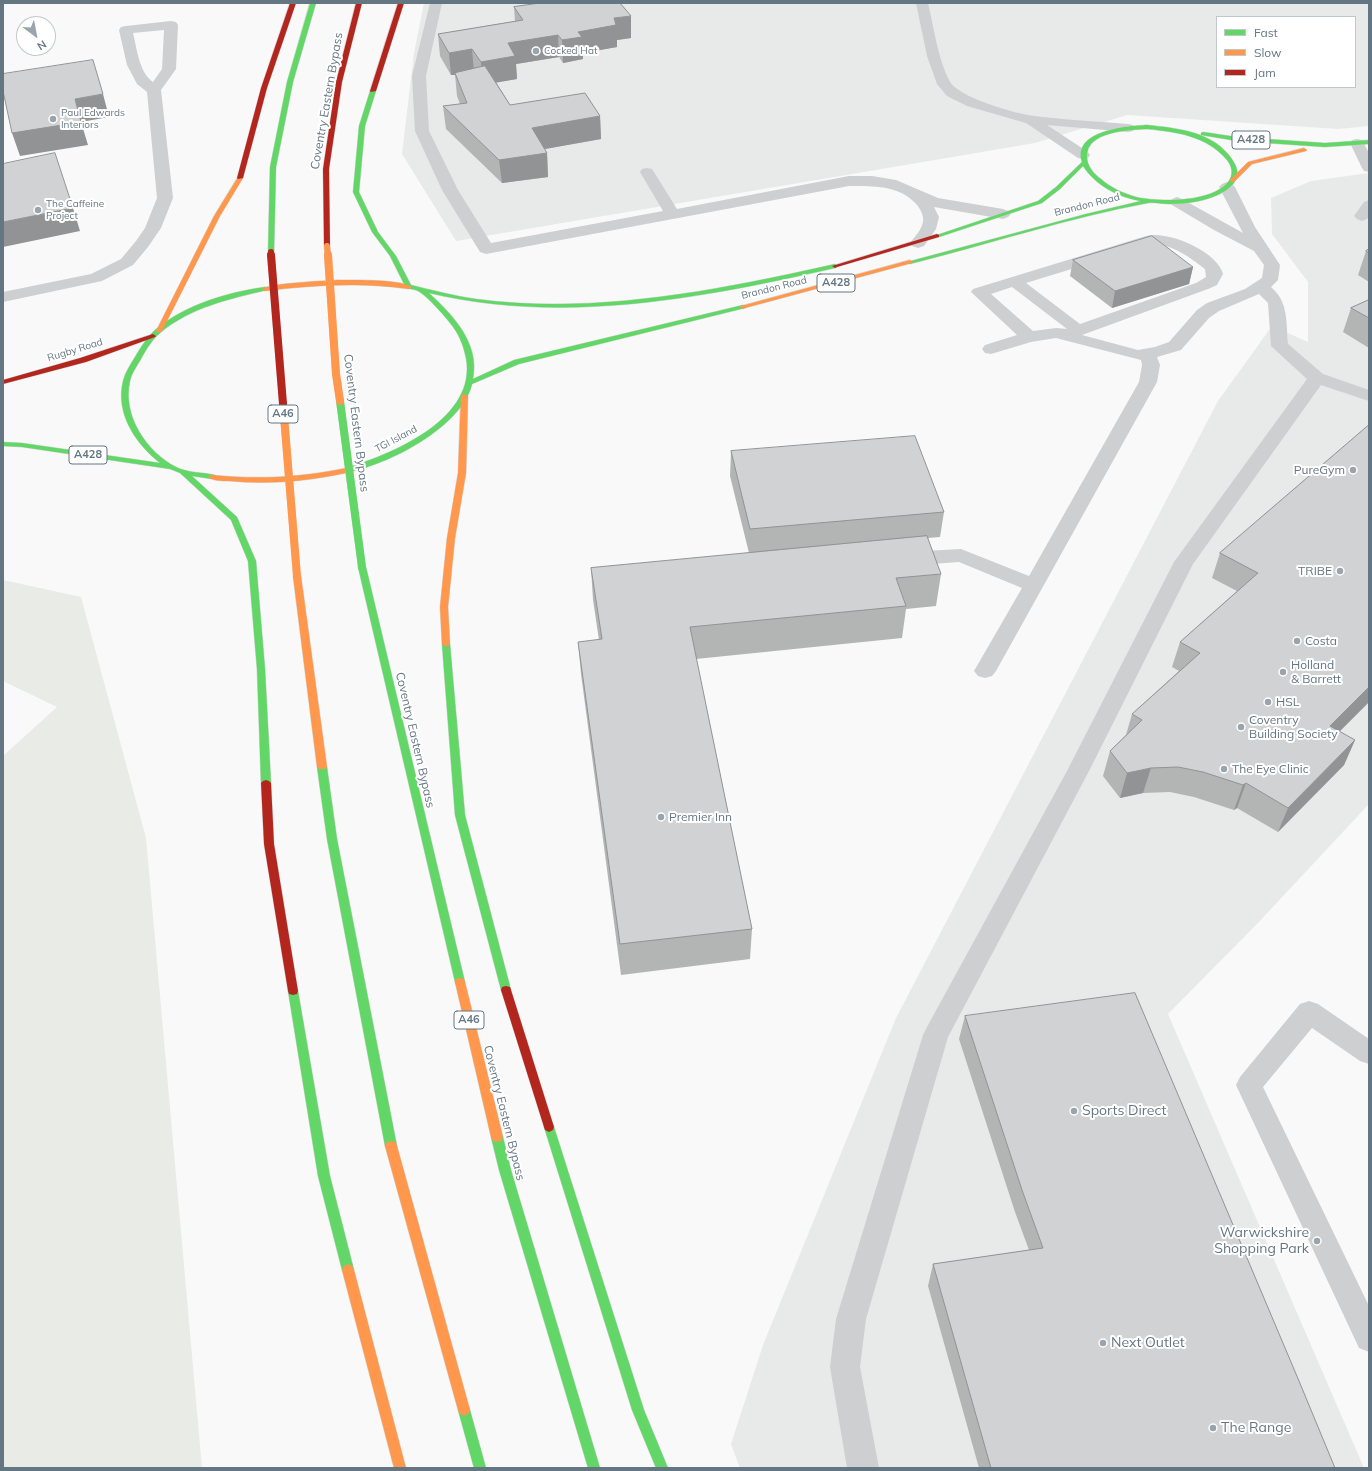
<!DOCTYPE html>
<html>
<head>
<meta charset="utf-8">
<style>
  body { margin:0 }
  #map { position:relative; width:1372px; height:1471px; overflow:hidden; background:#f9f9f9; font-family:Mulish,sans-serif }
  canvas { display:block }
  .frame { position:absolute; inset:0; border:4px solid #657683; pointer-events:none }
  .legend { position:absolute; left:1216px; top:16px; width:140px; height:72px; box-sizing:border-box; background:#fff; border:1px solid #c1c8cd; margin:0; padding:5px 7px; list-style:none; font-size:12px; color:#657683 }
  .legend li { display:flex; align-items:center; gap:8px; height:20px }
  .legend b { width:20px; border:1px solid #c1c8cd }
  .north { position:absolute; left:16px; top:16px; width:40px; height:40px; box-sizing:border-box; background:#fff; border:1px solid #c1c8cd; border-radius:50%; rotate:148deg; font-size:11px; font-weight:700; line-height:16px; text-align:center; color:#657683 }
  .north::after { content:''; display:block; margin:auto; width:14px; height:18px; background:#99a4ac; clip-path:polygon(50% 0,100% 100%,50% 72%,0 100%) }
</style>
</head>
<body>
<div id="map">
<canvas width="1372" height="1471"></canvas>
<div class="frame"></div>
<ul class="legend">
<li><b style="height:5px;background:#63d668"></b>Fast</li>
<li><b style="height:5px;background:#ff974d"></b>Slow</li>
<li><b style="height:5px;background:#b3261e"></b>Jam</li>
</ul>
<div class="north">N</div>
</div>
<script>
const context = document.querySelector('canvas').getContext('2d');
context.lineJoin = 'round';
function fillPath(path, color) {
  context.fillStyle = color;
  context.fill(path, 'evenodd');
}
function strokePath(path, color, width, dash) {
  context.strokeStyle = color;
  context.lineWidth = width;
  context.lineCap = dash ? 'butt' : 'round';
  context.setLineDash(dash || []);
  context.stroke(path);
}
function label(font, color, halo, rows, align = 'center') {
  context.font = font + ' Mulish,sans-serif';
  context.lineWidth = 4;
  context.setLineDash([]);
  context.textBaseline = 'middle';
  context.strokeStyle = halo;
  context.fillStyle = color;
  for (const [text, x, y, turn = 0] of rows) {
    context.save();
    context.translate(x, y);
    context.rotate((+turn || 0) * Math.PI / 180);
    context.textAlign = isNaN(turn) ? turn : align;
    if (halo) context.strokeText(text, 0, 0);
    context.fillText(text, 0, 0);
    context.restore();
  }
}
fillPath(new Path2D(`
  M 424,3 L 1369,3 L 1369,126 L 1338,129 L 1127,115 L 1035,143 L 456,241 L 402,154 L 414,53 ZM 1217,17 L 1355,17 L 1355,87 L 1217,87 Z
  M 1369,173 L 1369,804 L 1257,924 L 1168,1014 L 1364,1468 L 740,1468 L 731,1444 L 763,1345 L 896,1018 L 1218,401 L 1272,326 L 1308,342 L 1308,282 L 1272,234 L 1271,198 L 1311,181 Z`), '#e8e9e9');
fillPath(new Path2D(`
  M 3,580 L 81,597 L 146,838 L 202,1468 L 3,1468 L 3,756 L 57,707 L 3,681 Z`), '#e8ebe6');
const fast = new Path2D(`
  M 310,3 L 316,3 L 293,82 L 276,167 L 274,252 L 271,254 L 268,252 L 270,167 L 287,82 Z
  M 373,89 L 376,91 L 365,126 L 359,192 L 378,232 L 396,256 L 411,285 C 432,290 454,296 476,299 C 594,315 720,290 835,264 L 838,266 L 835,268 C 703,298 563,325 429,293 C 453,315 480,343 473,379 L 514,360 L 743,305 L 746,307 L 745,308 L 519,364 L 472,384 C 464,421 406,454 373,465 C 367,467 359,471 352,470 L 352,466 C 397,452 477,417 466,358 C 463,344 459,334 450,323 C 444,315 426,295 418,291 C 414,289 409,289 406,288 L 390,256 L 372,232 L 353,192 L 359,126 L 370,91 Z
  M 1147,125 C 1175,128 1209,131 1228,154 C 1240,168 1242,180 1225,191 C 1209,201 1188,204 1169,204 C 1162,204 1155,202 1148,203 C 1068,218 989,244 910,264 L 907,262 L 1086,214 L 1141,201 C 1118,197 1096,186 1083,166 L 1060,189 L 1042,203 L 939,237 L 934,236 L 1038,201 L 1056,187 L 1082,162 C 1072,130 1128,126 1147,125 ZM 1147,129 C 1177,132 1207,136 1227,160 C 1232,166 1234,175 1228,182 C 1211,203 1159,202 1136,197 C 1123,193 1111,188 1101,179 C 1094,174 1087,166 1087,157 C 1086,131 1129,130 1147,129 Z
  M 1203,132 L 1237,137 L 1325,143 L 1369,140 L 1369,144 L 1325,147 L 1237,141 L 1201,135 L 1201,133 Z
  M 265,287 L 267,288 L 267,290 C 230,299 191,307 160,333 C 153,339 147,348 142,357 C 138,365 132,372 130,381 C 122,416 147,452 176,467 C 188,473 202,472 215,475 L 216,477 L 215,479 L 212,479 L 192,476 L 237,517 L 256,561 L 265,669 L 271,783 L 269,785 L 263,785 L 261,783 L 257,669 L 248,561 L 231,520 L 180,473 L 170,469 L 22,447 L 3,446 L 3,442 L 22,443 L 160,463 C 136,444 115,414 123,381 C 125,373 130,365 135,357 C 141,347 147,337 155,330 C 184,305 228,292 265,287 Z
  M 362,564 L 366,567 L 465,982 L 464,985 L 460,986 L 456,985 L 455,982 L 358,567 Z
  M 446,641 L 450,644 L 465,815 L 511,990 L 510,993 L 506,994 L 502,993 L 501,990 L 455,815 L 442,644 Z
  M 322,764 L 325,765 L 327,767 L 337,839 L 397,1146 L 395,1150 L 391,1151 L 387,1150 L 385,1146 L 327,839 L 317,767 L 319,765 Z
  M 293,987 L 297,988 L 298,991 L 330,1176 L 354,1270 L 352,1274 L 348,1276 L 344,1274 L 342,1270 L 318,1176 L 288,991 L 289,988 Z
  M 549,1122 L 553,1124 L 554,1127 L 644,1410 L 668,1468 L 656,1468 L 632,1410 L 544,1127 L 545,1124 Z
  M 497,1132 L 501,1133 L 503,1137 L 511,1170 L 600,1468 L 588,1468 L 499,1170 L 491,1137 L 493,1133 Z
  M 464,1404 L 468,1406 L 470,1410 L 486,1468 L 474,1468 L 458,1410 L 460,1406 Z`);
const slow = new Path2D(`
  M 1304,148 L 1307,150 L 1306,151 L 1252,164 L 1234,182 L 1229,181 L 1248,162 Z
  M 238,177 L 243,178 L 220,216 L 162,331 L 161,332 L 157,332 L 156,331 L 214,216 Z
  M 910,260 L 913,262 L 912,263 L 745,308 L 743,309 L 740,307 L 741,306 Z
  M 337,280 C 352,280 401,279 412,287 L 409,289 C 361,282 313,285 265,291 L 262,289 C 269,283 324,281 337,280 Z
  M 461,394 L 464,394 L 468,396 L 466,473 L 455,538 L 448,607 L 450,644 L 446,647 L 442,644 L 440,607 L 447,538 L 458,473 Z
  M 355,466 L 359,468 L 358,470 C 315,481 272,485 229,481 C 222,481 213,481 208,477 L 212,475 C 261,480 307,477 355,466 Z
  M 297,573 L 301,576 L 327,767 L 325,769 L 319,769 L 317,767 L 293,576 Z
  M 460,978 L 464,979 L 465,982 L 503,1137 L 501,1141 L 497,1142 L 493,1141 L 491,1137 L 455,982 L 456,979 Z
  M 391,1141 L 395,1142 L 397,1146 L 470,1410 L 468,1414 L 464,1416 L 460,1414 L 458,1410 L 385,1146 L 387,1142 Z
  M 348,1264 L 352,1266 L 354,1270 L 406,1468 L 394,1468 L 342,1270 L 344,1266 Z`);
const jam = new Path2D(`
  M 290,3 L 296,3 L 267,88 L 243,178 L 238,179 L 237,178 L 261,88 Z
  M 356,3 L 362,3 L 342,82 L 329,169 L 330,246 L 327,248 L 324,246 L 323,169 L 336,82 Z
  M 398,3 L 404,3 L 376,91 L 371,92 L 370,91 Z
  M 937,234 L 939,235 L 939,237 L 837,267 L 835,268 L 832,266 Z
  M 153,334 L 156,336 L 155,337 L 86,362 L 3,384 L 3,380 L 80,358 Z
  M 266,780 L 269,781 L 271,783 L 274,844 L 298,991 L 297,994 L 293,995 L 289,994 L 288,991 L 264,844 L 261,783 L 263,781 Z
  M 506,986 L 510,987 L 511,990 L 554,1127 L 553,1130 L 549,1132 L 545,1130 L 544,1127 L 501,990 L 502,987 Z`);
strokePath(fast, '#d5d6d7', 1);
strokePath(slow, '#d5d6d7', 1);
strokePath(jam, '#d5d6d7', 1);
fillPath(new Path2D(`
  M 430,3 L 442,3 L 426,76 L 429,131 L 458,190 L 491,243 L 663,211 L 640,172 L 642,169 L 647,168 L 652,169 L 677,209 L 849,176 L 872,176 L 896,180 L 938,198 L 1003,209 L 1008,211 L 1011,214 L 1008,217 L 1003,219 L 934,207 L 939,217 L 936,229 L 924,246 L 918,248 L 912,246 L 910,243 C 915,236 921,231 923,222 C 924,216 921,210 917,205 C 900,185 873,186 849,186 L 486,254 L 480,252 L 442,190 L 415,131 L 412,76 Z
  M 916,3 L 928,3 C 934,28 938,60 950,82 C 959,97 1011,112 1028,115 C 1061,120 1095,121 1128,124 L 1133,125 L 1135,128 L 1133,131 L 1128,132 L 1047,125 L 1088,152 L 1090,155 L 1088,158 L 1083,159 L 1078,158 L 1026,123 L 967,106 L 947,96 L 937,84 L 927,56 Z
  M 171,21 L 176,22 L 178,25 L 176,69 L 161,90 L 173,198 L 161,228 L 148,247 L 133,265 L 102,281 L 3,302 L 3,292 L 91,274 L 121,259 L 136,241 L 145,228 L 157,198 L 147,92 L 137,84 L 127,65 L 119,30 L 121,27 L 126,26 ZM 164,30 L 162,69 L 153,82 C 139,72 137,49 133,33 Z
  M 1227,182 L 1232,184 L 1235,187 L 1255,227 L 1280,265 L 1278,280 L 1271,287 C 1289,302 1286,323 1288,344 L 1323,374 L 1369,390 L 1369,401 L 1321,385 L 1193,564 L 1089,771 L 948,1037 L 866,1319 L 860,1367 L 879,1468 L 847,1468 L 830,1367 L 836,1319 L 923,1035 L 927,1027 L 1067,771 L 1174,562 L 1307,379 L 1271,346 L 1268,303 L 1259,294 L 1219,311 L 1209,318 L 1181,350 L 1157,357 L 1160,365 L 1157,382 L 996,671 L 992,676 L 985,678 L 978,676 L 974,671 L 1022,588 L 959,562 L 905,566 L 898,564 L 895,559 L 898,554 L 905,552 L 961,549 L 1029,576 L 1139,382 L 1142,365 L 1141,360 L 1056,338 L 1031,342 L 991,354 L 985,353 L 982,349 L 985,345 L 1017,335 L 971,292 L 973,289 L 1146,236 C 1168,230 1218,252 1223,274 L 1217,285 L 1208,289 L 1082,335 L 1138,350 L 1155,347 L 1169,342 L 1197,310 L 1207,303 L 1245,289 L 1262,278 L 1264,265 L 1254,251 L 1214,230 L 1172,205 L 1169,202 L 1172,199 L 1177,197 L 1182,199 L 1243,233 L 1219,187 L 1222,184 ZM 1153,244 C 1174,245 1189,257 1205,269 L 1206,277 L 1196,283 L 1080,324 L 1026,283 ZM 1012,287 L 1067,329 L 1056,328 L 1033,331 L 991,294 Z
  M 1309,1001 L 1318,1004 L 1369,1039 L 1369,1064 L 1360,1061 L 1312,1028 L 1263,1087 L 1369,1306 L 1369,1352 L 1359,1348 L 1236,1085 L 1240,1077 L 1300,1004 Z`), '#cecfd0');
fillPath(new Path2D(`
  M 1357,139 L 1362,140 L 1369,153 L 1369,172 L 1364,171 L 1362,168 L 1350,143 L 1352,140 Z
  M 1369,200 L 1369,217 L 1367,219 L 1362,221 L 1357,219 L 1354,216 L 1364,202 Z`), '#cecfd0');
fillPath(fast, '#63d668');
fillPath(slow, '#ff974d');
fillPath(jam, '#b3261e');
const fastBridge = new Path2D(`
  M 340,401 L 362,567`);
const slowBridgeFar1 = new Path2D(`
  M 327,246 L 328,256`);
const slowBridge = new Path2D(`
  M 328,255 L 336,374 L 340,401
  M 283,404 L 297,576`);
const jamBridgeFar1 = new Path2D(`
  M 271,252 L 271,256`);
const jamBridge = new Path2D(`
  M 271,255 L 283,404`);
strokePath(fastBridge, '#d5d6d6', 8, []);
strokePath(slowBridgeFar1, '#d5d6d6', 7, []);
strokePath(slowBridge, '#d5d6d6', 8, []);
strokePath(jamBridgeFar1, '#d5d6d6', 7, []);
strokePath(jamBridge, '#d5d6d6', 8, []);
strokePath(fastBridge, '#63d668', 8);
strokePath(slowBridgeFar1, '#ff974d', 6);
strokePath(slowBridge, '#ff974d', 8);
strokePath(jamBridgeFar1, '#b3261e', 6);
strokePath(jamBridge, '#b3261e', 8);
fillPath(new Path2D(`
  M 514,7 L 631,38 L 617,40 L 617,47 L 583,53 L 583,59 L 563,63 L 559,57 L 516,64 L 517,79 L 496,82 L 510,105 L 600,116 L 601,139 L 544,149 L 547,153 L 548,177 L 502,183 L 446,129 L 443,106 L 460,104 L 457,96 L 455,75 L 451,75 L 440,56 L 438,34 L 515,21 Z
  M 1369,249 L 1369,282 L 1358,275 L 1366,251 Z
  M 1073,260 L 1193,267 L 1189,284 L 1112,308 L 1070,276 Z
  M 1369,300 L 1369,348 L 1343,332 L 1351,308 Z
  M 1369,425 L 1369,702 L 1339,732 L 1355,740 L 1344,765 L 1278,832 L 1237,808 L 1234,810 L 1194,797 L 1170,792 L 1143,793 L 1120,798 L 1103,776 L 1110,751 L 1126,735 L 1132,714 L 1179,671 L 1172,667 L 1180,642 L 1237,591 L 1212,578 L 1220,553 Z
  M 731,451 L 944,512 L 940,537 L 928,538 L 941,574 L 936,606 L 906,609 L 902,638 L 696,659 L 752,929 L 750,959 L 621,975 L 581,674 L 578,642 L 599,640 L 593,600 L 591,568 L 749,553 L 730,476 Z
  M 965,1016 L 1335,1468 L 979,1468 L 928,1286 L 933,1264 L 1029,1250 L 1015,1212 L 959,1039 Z`), '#b3b5b5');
fillPath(new Path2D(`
  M 631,16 L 631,38 L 617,40 L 617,47 L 583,53 L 583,59 L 563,63 L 562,40 L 578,32 L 614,18 Z
  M 558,35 L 559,57 L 516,64 L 517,79 L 483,85 L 481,62 L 508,43 Z
  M 472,49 L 474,72 L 455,73 L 455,75 L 451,75 L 449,53 Z
  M 103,94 L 109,117 L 81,122 L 88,145 L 20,156 L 12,133 L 75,99 Z
  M 600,116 L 601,139 L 534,151 L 532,128 Z
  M 547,153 L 548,177 L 502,183 L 499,160 Z
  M 73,208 L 80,231 L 3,247 L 3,222 Z
  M 1193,267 L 1189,284 L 1112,308 L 1115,291 Z
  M 1369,687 L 1369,702 L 1320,751 L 1330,726 Z
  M 1355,740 L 1344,765 L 1278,832 L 1288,808 Z
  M 1151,768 L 1143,793 L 1120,798 L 1127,773 Z
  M 1246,783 L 1237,808 L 1234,810 L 1243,785 Z`), '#929394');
const building = new Path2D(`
  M 540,3 L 620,3 L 631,16 L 614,18 L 616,25 L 578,32 L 582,37 L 562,40 L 558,35 L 508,43 L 515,56 L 481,62 L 472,49 L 449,53 L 438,34 L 523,20 L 514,7 Z
  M 93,60 L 103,94 L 75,99 L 81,122 L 12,133 L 3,91 L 3,74 Z
  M 485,66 L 510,105 L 585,93 L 600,116 L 532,128 L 547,153 L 499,160 L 443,106 L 467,103 L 455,73 Z
  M 55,153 L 73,208 L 3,222 L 3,164 Z
  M 1152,236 L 1193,267 L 1115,291 L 1073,260 Z
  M 1369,249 L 1369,253 L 1366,251 Z
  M 1369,300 L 1369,318 L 1351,308 Z
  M 1369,425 L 1369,687 L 1330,726 L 1355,740 L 1288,808 L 1246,783 L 1243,785 L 1203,772 L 1178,767 L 1151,768 L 1127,773 L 1110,751 L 1142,720 L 1132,714 L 1200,653 L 1180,642 L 1258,573 L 1220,553 Z
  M 915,436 L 944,512 L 750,529 L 731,451 Z
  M 927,536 L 941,574 L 896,578 L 906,606 L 690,627 L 752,929 L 620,944 L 578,642 L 602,639 L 591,568 Z
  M 1135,993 L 1299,1381 L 1335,1468 L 991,1468 L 933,1264 L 1043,1248 L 1022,1190 L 965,1016 Z`);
fillPath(building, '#d0d2d3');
strokePath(building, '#929394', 1);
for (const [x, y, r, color] of [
  [536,51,4,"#99a4ac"],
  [53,119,4,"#99a4ac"],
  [38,210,4,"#99a4ac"],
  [1353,470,4,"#99a4ac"],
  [1340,571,4,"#99a4ac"],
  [1297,641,4,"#99a4ac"],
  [1283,672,4,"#99a4ac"],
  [1268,702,4,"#99a4ac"],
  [1241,727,4,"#99a4ac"],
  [1224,769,4,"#99a4ac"],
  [661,817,4,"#99a4ac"],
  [1074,1111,4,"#99a4ac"],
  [1317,1241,4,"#99a4ac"],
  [1103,1343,4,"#99a4ac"],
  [1213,1428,4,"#99a4ac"]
]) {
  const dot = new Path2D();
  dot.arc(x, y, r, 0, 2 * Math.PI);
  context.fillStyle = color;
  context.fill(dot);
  strokePath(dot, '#fff', 1.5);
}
label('10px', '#657683', '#fff', [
  ["Cocked Hat",544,51],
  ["Paul Edwards",61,113],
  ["Interiors",61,125],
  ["The Caffeine",46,204],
  ["Project",46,216]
], 'left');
label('10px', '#657683', '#fff', [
  ["Brandon Road",1087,205,-14],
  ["Brandon Road",774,288,-14],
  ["Rugby Road",75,350,-17],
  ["TGI Island",396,439,-28]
]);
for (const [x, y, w] of [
  [1251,140,38],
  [836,283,38],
  [283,414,30],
  [88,455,38],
  [469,1020,30]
]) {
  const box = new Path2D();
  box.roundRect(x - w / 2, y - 9, w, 18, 3);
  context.fillStyle = '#fff';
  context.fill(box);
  strokePath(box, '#657683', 1);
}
label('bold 11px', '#657683', null, [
  ["A428",1251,140],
  ["A428",836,283],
  ["A46",283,414],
  ["A428",88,455],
  ["A46",469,1020]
]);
label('12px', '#657683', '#fff', [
  ["Coventry Eastern Bypass",327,101,-80],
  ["Coventry Eastern Bypass",356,423,83],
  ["Coventry Eastern Bypass",415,740,77],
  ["Coventry Eastern Bypass",504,1113,76]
]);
label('12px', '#657683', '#fff', [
  ["PureGym",1345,470,"right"],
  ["TRIBE",1332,571,"right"],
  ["Costa",1305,641],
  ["Holland",1291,665],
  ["& Barrett",1291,679],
  ["HSL",1276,702],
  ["Coventry",1249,720],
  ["Building Society",1249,734],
  ["The Eye Clinic",1232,769],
  ["Premier Inn",669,817]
], 'left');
label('14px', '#657683', '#fff', [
  ["Sports Direct",1082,1111],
  ["Warwickshire",1309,1233,"right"],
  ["Shopping Park",1309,1249,"right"],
  ["Next Outlet",1111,1343],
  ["The Range",1221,1428]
], 'left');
</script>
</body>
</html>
